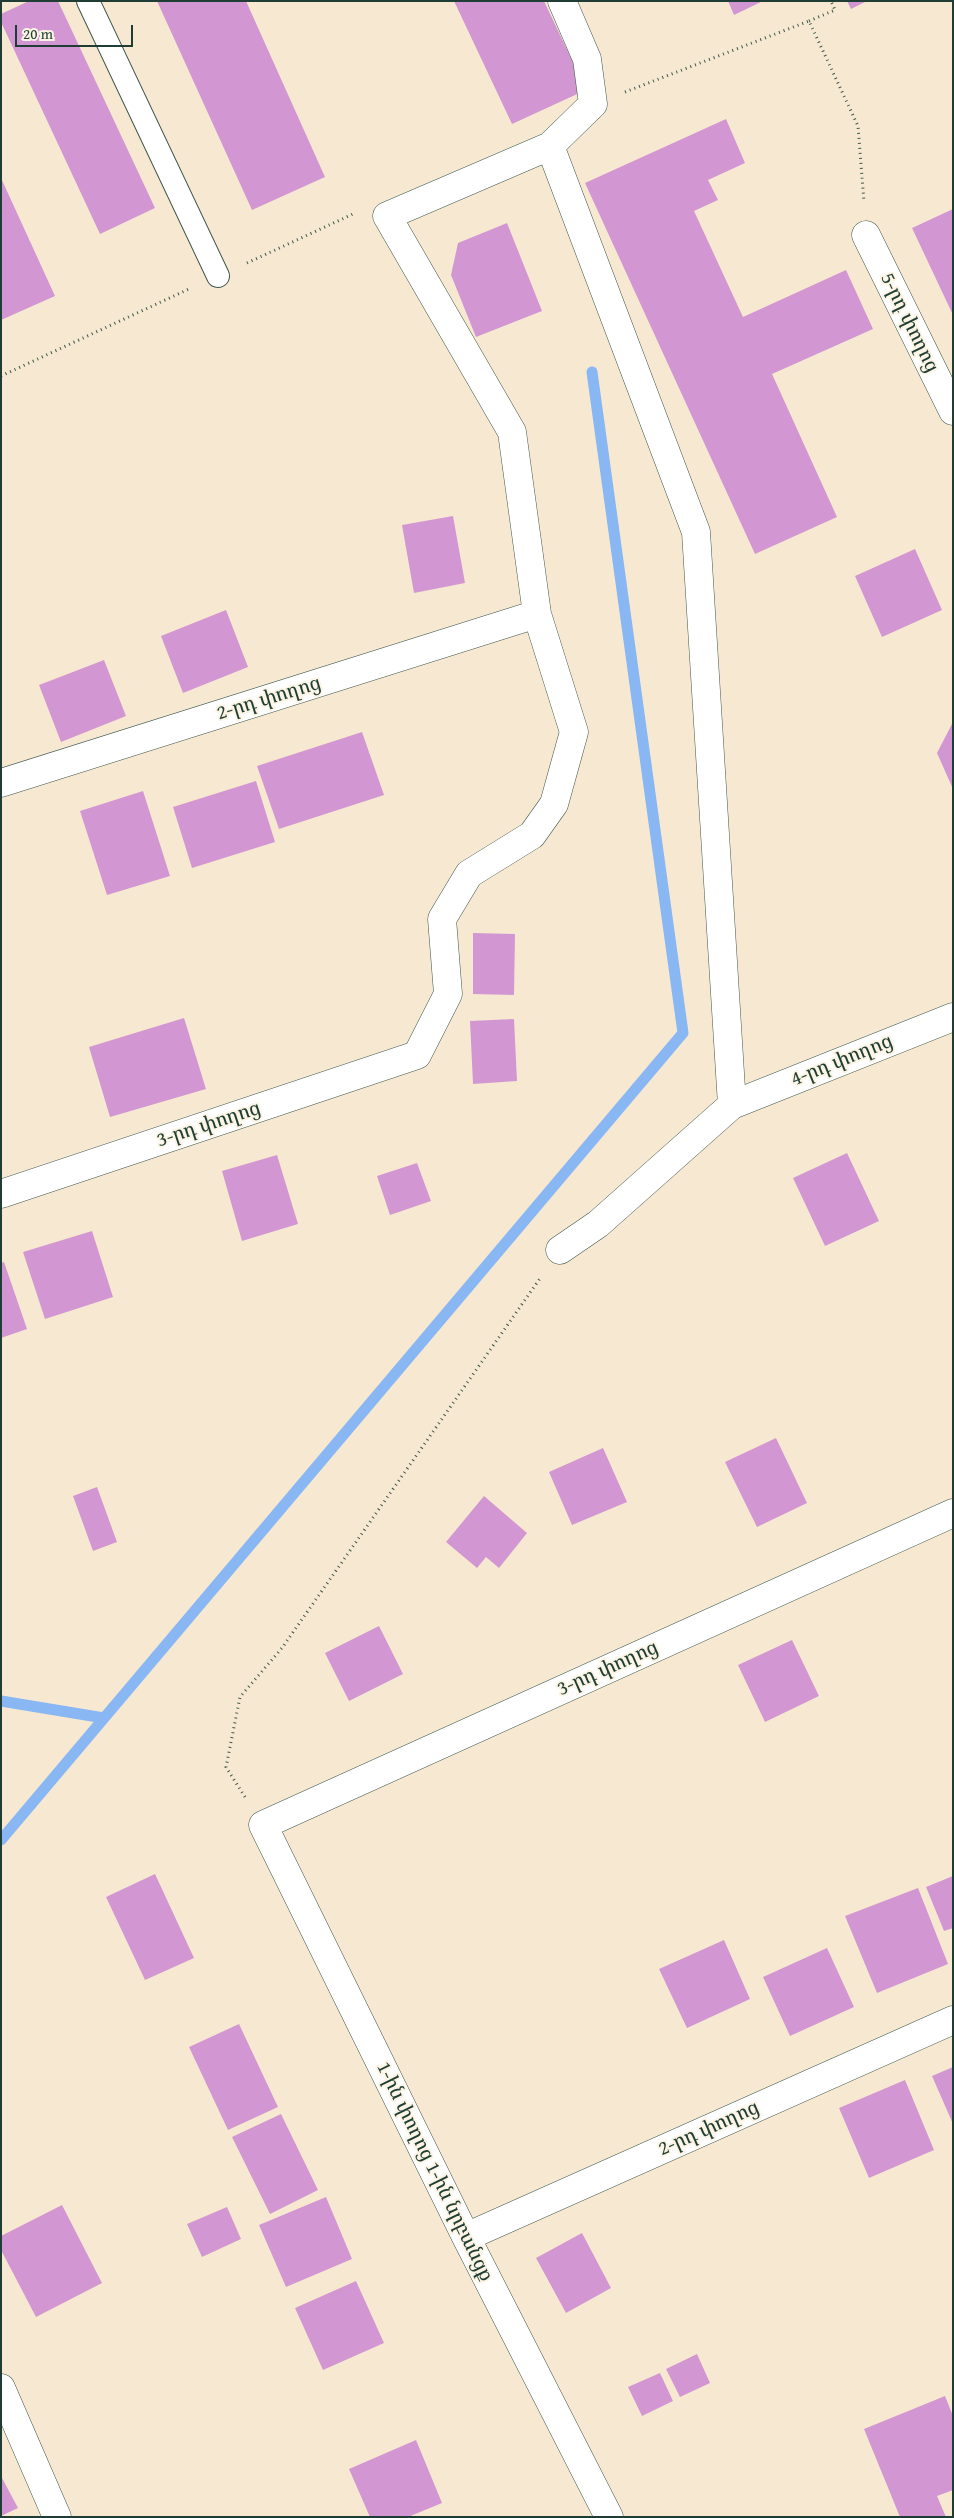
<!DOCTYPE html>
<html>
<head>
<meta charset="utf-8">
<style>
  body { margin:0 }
  #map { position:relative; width:954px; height:2518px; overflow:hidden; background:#f7e9d1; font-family:"Gentium Book Plus",serif }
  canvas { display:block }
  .frame { position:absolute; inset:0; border:2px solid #1f3d34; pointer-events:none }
  .scale { position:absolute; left:15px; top:25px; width:118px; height:22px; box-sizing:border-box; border:2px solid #1f3d34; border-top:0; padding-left:6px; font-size:15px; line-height:18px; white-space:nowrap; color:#1f3d34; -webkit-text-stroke:4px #fcf5e5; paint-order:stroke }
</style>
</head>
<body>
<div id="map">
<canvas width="954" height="2518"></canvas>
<div class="frame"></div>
<div class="scale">20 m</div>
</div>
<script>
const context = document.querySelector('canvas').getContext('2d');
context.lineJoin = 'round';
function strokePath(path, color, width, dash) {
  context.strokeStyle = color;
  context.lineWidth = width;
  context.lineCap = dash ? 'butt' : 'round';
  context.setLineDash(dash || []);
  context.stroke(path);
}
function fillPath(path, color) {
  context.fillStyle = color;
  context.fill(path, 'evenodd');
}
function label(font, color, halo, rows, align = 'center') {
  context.font = font + ' "Gentium Book Plus","Noto Serif Armenian",serif';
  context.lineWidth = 4;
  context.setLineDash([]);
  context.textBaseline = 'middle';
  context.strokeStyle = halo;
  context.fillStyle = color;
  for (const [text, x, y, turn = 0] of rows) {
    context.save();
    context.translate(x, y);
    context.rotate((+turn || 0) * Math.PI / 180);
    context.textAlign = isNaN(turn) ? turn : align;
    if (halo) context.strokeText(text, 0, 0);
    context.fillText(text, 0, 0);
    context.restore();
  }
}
strokePath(new Path2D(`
  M 1,1701 L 104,1718
  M 1,1840 L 683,1033 L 592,372`), '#88b7f3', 11);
fillPath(new Path2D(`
  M 29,1 L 58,1 L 155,208 L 100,234 L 1,22 L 1,14 Z
  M 157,1 L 246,1 L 325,177 L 252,210 Z
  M 454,1 L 544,1 L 586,90 L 512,124 Z
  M 728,1 L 763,1 L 734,15 Z
  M 847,1 L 867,1 L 851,9 Z
  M 726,119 L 745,163 L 708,180 L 718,200 L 694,211 L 743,317 L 846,270 L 873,329 L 772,374 L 837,517 L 755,554 L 585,183 Z
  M 1,178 L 55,296 L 1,320 Z
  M 953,209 L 953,315 L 912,228 Z
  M 507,223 L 542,311 L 476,337 L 451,275 L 458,243 Z
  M 453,516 L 465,583 L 414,593 L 402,525 Z
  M 915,549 L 942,610 L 882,637 L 855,576 Z
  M 226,610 L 248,667 L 183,693 L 161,636 Z
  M 104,660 L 126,716 L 61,742 L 39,685 Z
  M 953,722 L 953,789 L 937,753 Z
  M 362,732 L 384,795 L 279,829 L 257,766 Z
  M 256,781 L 275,842 L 192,868 L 173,807 Z
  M 143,791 L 170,876 L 107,895 L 80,811 Z
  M 473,933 L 515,934 L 514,995 L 473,994 Z
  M 184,1018 L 206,1089 L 110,1117 L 89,1047 Z
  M 514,1019 L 517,1081 L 473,1084 L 470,1021 Z
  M 847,1153 L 879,1221 L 825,1246 L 793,1178 Z
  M 277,1155 L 298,1224 L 242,1241 L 222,1171 Z
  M 417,1163 L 431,1201 L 390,1215 L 377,1176 Z
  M 92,1231 L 113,1297 L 45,1319 L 23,1252 Z
  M 4,1262 L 27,1329 L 1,1338 L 1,1263 Z
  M 776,1438 L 807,1503 L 757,1527 L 725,1462 Z
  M 603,1448 L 627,1502 L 572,1525 L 549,1472 Z
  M 97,1487 L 117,1542 L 93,1551 L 73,1496 Z
  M 484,1496 L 527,1533 L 499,1568 L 486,1557 L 477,1568 L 446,1542 Z
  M 379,1626 L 403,1674 L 349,1701 L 325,1653 Z
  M 792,1640 L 819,1696 L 765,1722 L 738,1665 Z
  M 155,1874 L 194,1958 L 145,1980 L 106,1897 Z
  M 953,1876 L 953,1928 L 944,1931 L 926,1887 Z
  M 918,1888 L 948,1964 L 877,1993 L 845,1916 Z
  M 724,1940 L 750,1999 L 687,2028 L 659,1969 Z
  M 827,1948 L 854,2007 L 790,2036 L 763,1977 Z
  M 239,2024 L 278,2107 L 228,2130 L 189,2047 Z
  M 953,2067 L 953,2124 L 932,2076 Z
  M 905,2080 L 934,2150 L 869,2178 L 839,2108 Z
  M 281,2114 L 318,2190 L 270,2214 L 232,2137 Z
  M 326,2197 L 352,2259 L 286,2287 L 259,2225 Z
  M 62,2205 L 102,2283 L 36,2317 L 1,2250 L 1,2236 Z
  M 227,2207 L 241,2239 L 202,2257 L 187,2224 Z
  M 582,2233 L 611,2288 L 566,2313 L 536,2258 Z
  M 356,2281 L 384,2343 L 323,2370 L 295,2308 Z
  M 697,2354 L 710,2383 L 680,2397 L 666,2369 Z
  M 660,2373 L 673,2401 L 642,2416 L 628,2387 Z
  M 945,2396 L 953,2416 L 953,2490 L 937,2496 L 946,2517 L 900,2517 L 864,2429 Z
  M 416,2440 L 442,2503 L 408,2517 L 370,2517 L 349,2469 Z
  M 1,2476 L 18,2508 L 1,2516 Z`), '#d297d2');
const lane = new Path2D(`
  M 88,1 L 218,276`);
const street = new Path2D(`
  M 550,146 L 696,532 L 732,1105
  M 866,235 L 953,411
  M 1,783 L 537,614
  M 1,1194 L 417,1055 L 448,994 L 442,919 L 469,874 L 532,835 L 554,804 L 574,732 L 537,614 L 512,432 L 387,216 L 550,146 L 593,104 L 587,59 L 562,1
  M 560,1250 L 598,1224 L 732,1105 L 953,1017
  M 466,2237 L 953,2020
  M 1,2388 L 57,2517
  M 609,2517 L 466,2237 L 263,1825 L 953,1513`);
strokePath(lane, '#3f574c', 24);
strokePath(street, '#3f574c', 29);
strokePath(new Path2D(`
  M 809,21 L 835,10 L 831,1
  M 625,92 L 809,21 L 858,126 L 864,202
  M 247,263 L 353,214
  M 1,376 L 189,289
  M 245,1797 L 226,1767 L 240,1697 L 282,1648 L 541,1277`), '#3f574c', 3, [1, 4]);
strokePath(lane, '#fff', 22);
strokePath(street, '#fff', 28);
label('20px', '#1f3d34', '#fcf5e5', [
  ["5-րդ փողոց",909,323,64],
  ["2-րդ փողոց",269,699,-17],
  ["4-րդ փողոց",842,1061,-22],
  ["3-րդ փողոց",209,1125,-18],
  ["3-րդ փողոց",608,1669,-24],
  ["2-րդ փողոց",709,2129,-24],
  ["1-ին փողոց 1-ին նրբանցք",434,2172,64]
]);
</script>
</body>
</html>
